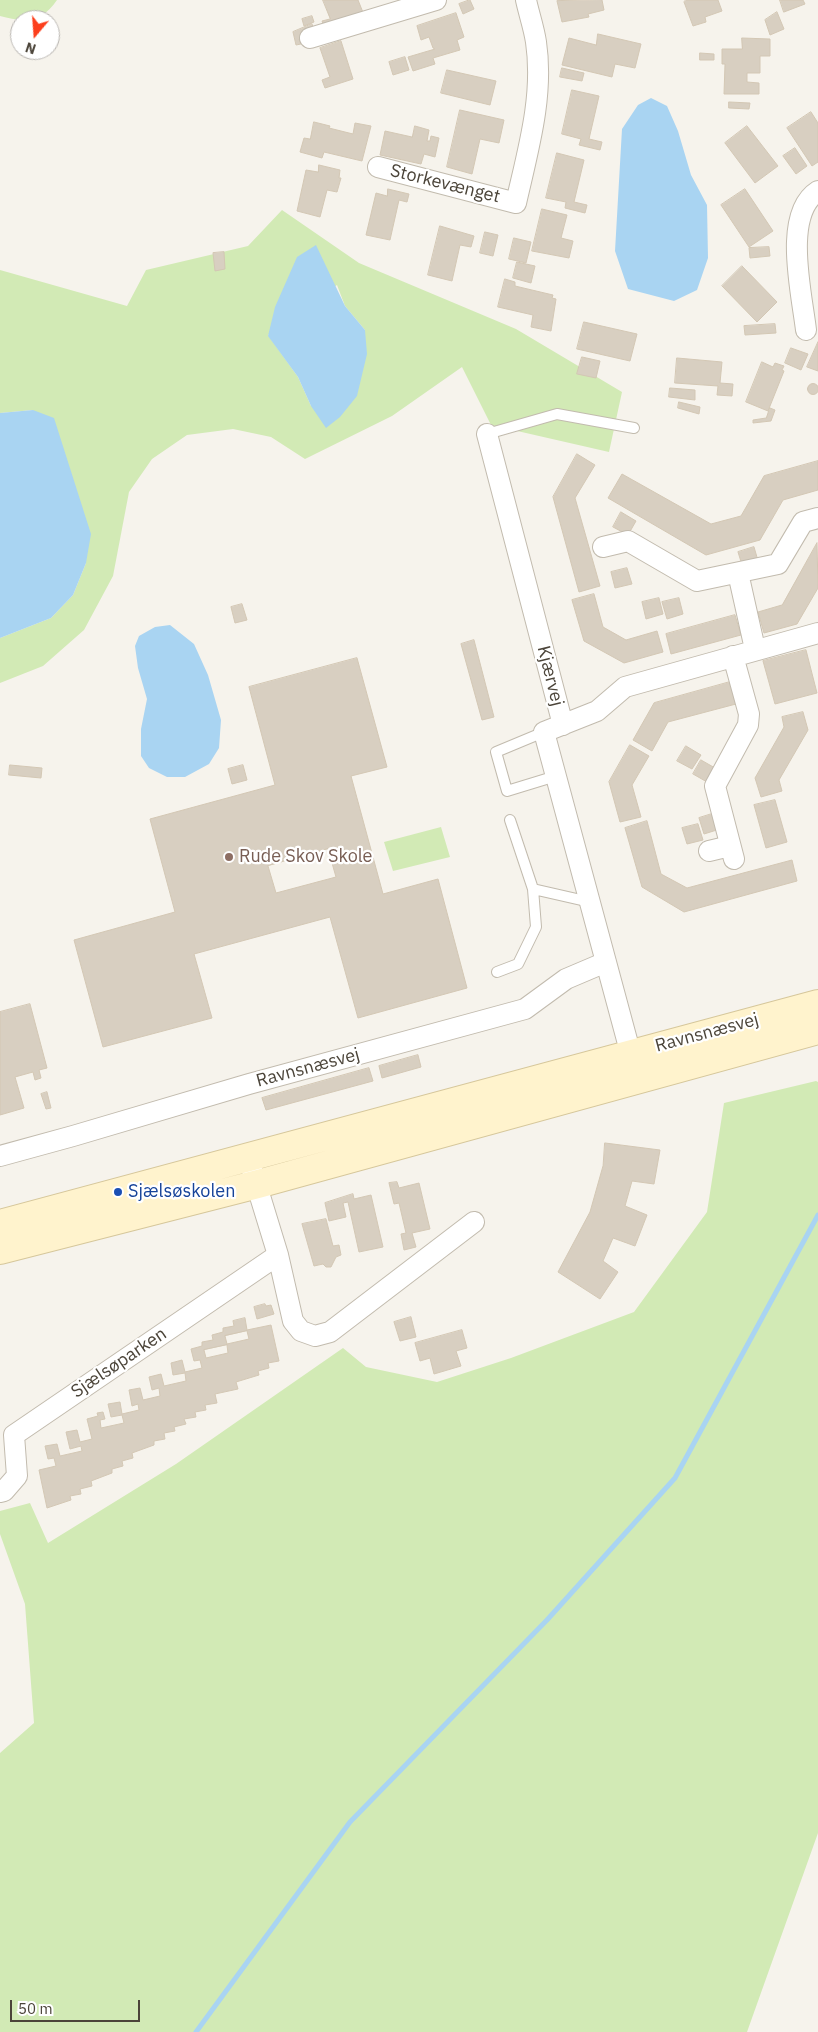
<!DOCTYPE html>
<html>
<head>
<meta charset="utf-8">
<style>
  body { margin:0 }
  #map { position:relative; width:818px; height:2032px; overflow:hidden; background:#f6f3ec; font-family:"IBM Plex Sans",sans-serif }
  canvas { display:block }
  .north { position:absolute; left:10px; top:10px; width:50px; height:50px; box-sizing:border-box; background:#fff; border:1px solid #b7b4b0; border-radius:50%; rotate:198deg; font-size:14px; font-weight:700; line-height:20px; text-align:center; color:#4b4439 }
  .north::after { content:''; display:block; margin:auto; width:18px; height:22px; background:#fc3f1d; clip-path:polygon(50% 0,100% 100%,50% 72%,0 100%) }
  .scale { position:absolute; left:10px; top:2000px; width:130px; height:22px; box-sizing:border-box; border:2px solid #4b4439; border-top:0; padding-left:6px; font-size:15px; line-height:18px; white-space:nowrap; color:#4b4439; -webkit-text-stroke:4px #fff; paint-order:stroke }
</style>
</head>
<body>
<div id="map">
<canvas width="818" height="2032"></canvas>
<div class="north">N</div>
<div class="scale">50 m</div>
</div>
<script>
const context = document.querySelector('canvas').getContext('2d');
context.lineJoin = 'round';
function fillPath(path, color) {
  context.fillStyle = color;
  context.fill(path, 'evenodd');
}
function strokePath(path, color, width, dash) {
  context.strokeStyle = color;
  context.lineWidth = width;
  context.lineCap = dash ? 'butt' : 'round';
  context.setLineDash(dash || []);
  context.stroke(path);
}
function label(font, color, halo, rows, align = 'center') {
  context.font = font + ' "IBM Plex Sans",sans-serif';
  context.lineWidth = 4.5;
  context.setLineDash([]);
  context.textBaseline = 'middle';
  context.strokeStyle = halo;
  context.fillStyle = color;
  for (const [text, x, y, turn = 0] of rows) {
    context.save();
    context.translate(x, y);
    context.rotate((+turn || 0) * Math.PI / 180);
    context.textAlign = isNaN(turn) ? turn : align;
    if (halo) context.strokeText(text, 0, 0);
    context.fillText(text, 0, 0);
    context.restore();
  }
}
fillPath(new Path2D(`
  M 0,0 L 57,0 C 42,23 23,22 0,16 Z
  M 282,210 L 359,263 L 516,329 L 622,392 L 609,452 L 491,425 L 462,367 L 392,416 L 305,459 L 271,437 L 233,429 L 187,435 L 152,459 L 129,492 L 113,576 L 84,630 L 43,666 L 0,683 L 0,638 L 51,618 L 73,595 L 86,563 L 33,410 L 0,413 L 0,270 L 127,306 L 146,270 L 248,246 ZM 337,285 L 345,306 L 365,330 L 311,406 L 298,377 L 268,335 Z
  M 441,827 L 450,857 L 393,871 L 384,842 Z
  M 816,1081 L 818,1082 L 818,1833 L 747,2032 L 0,2032 L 0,1753 L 34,1723 L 25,1604 L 0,1534 L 0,1511 L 30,1503 L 48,1543 L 176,1464 L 343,1348 L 366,1367 L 437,1382 L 511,1358 L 634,1312 L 707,1212 L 724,1103 Z`), '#d2eab5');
fillPath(new Path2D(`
  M 651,98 L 667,106 L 678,131 L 691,175 L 707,205 L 708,258 L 697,290 L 674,301 L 628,289 L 615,251 L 622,129 L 638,105 Z
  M 316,245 L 345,306 L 365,330 L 367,354 L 357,396 L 340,417 L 326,428 L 311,406 L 298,377 L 268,336 L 275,307 L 297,257 Z
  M 33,410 L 54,418 L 91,534 L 86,563 L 73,595 L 51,618 L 0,638 L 0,413 Z
  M 170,625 L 194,644 L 208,675 L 221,720 L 219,748 L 209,764 L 185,777 L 167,777 L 149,768 L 141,756 L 141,729 L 147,699 L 138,668 L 135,646 L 139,636 L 155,627 Z`), '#a9d4f2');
strokePath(new Path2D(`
  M 196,2032 L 350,1822 L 547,1620 L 675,1478 L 818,1215`), '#a9d4f2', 5);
const building = new Path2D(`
  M 323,0 L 358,0 L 364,15 L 325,29 L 322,21 L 330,19 Z
  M 470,0 L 474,9 L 463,14 L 459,4 Z
  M 602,0 L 604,10 L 588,14 L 589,17 L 562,22 L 557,1 Z
  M 686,0 L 718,0 L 722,11 L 705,17 L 706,22 L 693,26 L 684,2 Z
  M 780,0 L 803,0 L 805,4 L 784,12 Z
  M 777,12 L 784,29 L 770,35 L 765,20 Z
  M 456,13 L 464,37 L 457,40 L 460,50 L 433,58 L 435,64 L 413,71 L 408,57 L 435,49 L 433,48 L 429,37 L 421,40 L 417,26 Z
  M 312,16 L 314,22 L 304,26 L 302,19 Z
  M 312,24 L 315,33 L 299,39 L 301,44 L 296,45 L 293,32 Z
  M 598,34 L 641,44 L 635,68 L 615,64 L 612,77 L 562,65 L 569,38 L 596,45 Z
  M 742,38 L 770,39 L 770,56 L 760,56 L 760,73 L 747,73 L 747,82 L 759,83 L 759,94 L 724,94 L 725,64 L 722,64 L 722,49 L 742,49 Z
  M 341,41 L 353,79 L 325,88 L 322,80 L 330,77 L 320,48 Z
  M 700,53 L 714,54 L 714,60 L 700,60 Z
  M 405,57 L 409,70 L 393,75 L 389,62 Z
  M 562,68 L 584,73 L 582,81 L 560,77 Z
  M 447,70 L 496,81 L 490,105 L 441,93 Z
  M 572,90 L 599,96 L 589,139 L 602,142 L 600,150 L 579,145 L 581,139 L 562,134 Z
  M 729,102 L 750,103 L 749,109 L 729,108 Z
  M 460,110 L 504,120 L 499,143 L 480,139 L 472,174 L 447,167 Z
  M 811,112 L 818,123 L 818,162 L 812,166 L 787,128 Z
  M 314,122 L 330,126 L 329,128 L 353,134 L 355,123 L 371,126 L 362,161 L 324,152 L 322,158 L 300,152 L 304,138 L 310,139 Z
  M 415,126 L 429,130 L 427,141 L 430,141 L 431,136 L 439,138 L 435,157 L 424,154 L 421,164 L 380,155 L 385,131 L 412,137 Z
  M 747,126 L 778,166 L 755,183 L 725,143 Z
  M 795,148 L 807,166 L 796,174 L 783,156 Z
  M 557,153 L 584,160 L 574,202 L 587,205 L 585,213 L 565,208 L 566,202 L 546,198 Z
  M 319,165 L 340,170 L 339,178 L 341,178 L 337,192 L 327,190 L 320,217 L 297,211 L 306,170 L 318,172 Z
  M 388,189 L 409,194 L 407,202 L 399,200 L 390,240 L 366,235 L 376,193 L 387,196 Z
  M 745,189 L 773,231 L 749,247 L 721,205 Z
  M 542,209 L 567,215 L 561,238 L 573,241 L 569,258 L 532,251 Z
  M 440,226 L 474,236 L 471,247 L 460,245 L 452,281 L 428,275 Z
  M 485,232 L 498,235 L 493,256 L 480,253 Z
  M 514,238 L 531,242 L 526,263 L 509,259 Z
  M 769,247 L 770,256 L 750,258 L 749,248 Z
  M 224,252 L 225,269 L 215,271 L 213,253 Z
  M 517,262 L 535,266 L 531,283 L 513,278 Z
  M 742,266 L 777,302 L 757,322 L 722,286 Z
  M 505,279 L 515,282 L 515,286 L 553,295 L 552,298 L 556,299 L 551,331 L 531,327 L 533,315 L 498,307 Z
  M 584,322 L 637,334 L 630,361 L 577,349 Z
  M 775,324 L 776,333 L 745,335 L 744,326 Z
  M 818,342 L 818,371 L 807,367 Z
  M 791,348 L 808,354 L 801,370 L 785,363 Z
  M 582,357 L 600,361 L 596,378 L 577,374 Z
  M 677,358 L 722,362 L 720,383 L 733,384 L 732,396 L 717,395 L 718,386 L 675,383 Z
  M 762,362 L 773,367 L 775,363 L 784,366 L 782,370 L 784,371 L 768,411 L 746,402 Z
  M807.5 389a5.5 5.5 0 1 1 11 0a5.5 5.5 0 1 1-11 0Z
  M 670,388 L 695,390 L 695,400 L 669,397 Z
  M 679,402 L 700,407 L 699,414 L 678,408 Z
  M 770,408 L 775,410 L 771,421 L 753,423 L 753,420 L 766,418 Z
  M 577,454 L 595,465 L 575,498 L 600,586 L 579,592 L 553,497 Z
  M 818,461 L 818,490 L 783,500 L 760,540 L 706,555 L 608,498 L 622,474 L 711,524 L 741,516 L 764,476 Z
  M 621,512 L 636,521 L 628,535 L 613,527 Z
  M 817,543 L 818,588 L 797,624 L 764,633 L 758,612 L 782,605 Z
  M 754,547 L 759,564 L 743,568 L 738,552 Z
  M 627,568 L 632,584 L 615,588 L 611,572 Z
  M 594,594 L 603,627 L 626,640 L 657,631 L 663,652 L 624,663 L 584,641 L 572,600 Z
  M 659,598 L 663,614 L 646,619 L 642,602 Z
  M 679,598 L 683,614 L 667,619 L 662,602 Z
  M 242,604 L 247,620 L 235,623 L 231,607 Z
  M 735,615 L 741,635 L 671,654 L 666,634 Z
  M 474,640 L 494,717 L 482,720 L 461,644 Z
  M 806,650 L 817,693 L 775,704 L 763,661 Z
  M 357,658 L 387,767 L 351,776 L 383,894 L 438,879 L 467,988 L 358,1018 L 330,917 L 194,954 L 212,1018 L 103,1047 L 74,940 L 175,912 L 150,819 L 275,785 L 249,687 ZM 328,849 L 336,877 L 276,893 L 268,866 Z
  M 730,682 L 736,704 L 668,722 L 652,751 L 633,740 L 654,703 Z
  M 803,712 L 808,730 L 779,780 L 782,791 L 761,797 L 755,778 L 784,727 L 782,717 Z
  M 630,745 L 649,756 L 632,785 L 641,817 L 620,822 L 609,782 Z
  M 686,746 L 701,755 L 692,769 L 677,761 Z
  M 701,760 L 715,768 L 707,782 L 693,774 Z
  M 10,765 L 42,768 L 41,778 L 9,775 Z
  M 243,765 L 247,780 L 232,784 L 228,769 Z
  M 775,800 L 787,842 L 766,848 L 754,805 Z
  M 715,813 L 720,829 L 704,834 L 699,818 Z
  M 647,821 L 661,874 L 687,888 L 792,860 L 797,881 L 684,912 L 642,887 L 625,828 Z
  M 698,824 L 703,840 L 687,844 L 682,828 Z
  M 30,1004 L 47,1068 L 39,1070 L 41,1078 L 35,1080 L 33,1072 L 15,1077 L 24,1108 L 0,1115 L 0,1012 Z
  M 418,1055 L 421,1067 L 382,1078 L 379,1066 Z
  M 369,1068 L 373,1081 L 266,1110 L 262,1098 Z
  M 47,1092 L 51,1108 L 46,1109 L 41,1094 Z
  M 605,1143 L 660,1150 L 654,1184 L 632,1181 L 625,1206 L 647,1215 L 635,1246 L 613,1238 L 603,1261 L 618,1272 L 600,1299 L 558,1272 L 590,1212 L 603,1166 Z
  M 397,1182 L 399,1188 L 419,1183 L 430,1229 L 412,1233 L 416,1247 L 404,1250 L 401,1234 L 406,1233 L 399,1203 L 394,1204 L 389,1183 Z
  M 353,1194 L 354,1199 L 371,1195 L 383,1247 L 359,1252 L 348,1202 L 343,1203 L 346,1217 L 329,1221 L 325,1203 Z
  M 326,1219 L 333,1246 L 339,1245 L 341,1255 L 336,1257 L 331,1267 L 326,1267 L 323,1264 L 314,1266 L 302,1224 Z
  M 265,1304 L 266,1306 L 271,1305 L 274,1314 L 257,1319 L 254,1307 Z
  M 411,1317 L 416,1337 L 400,1341 L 394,1322 Z
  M 245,1318 L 247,1330 L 271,1325 L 279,1361 L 268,1363 L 269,1368 L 258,1371 L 259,1375 L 236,1382 L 238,1389 L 215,1394 L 217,1403 L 205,1405 L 206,1410 L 195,1412 L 196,1417 L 184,1419 L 186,1424 L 174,1427 L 175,1431 L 164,1433 L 165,1439 L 154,1441 L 154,1445 L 132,1453 L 133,1458 L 122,1461 L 123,1466 L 112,1469 L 112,1473 L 91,1481 L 92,1486 L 80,1489 L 81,1494 L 70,1496 L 71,1500 L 47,1508 L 39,1470 L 56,1466 L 54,1458 L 48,1459 L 45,1446 L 57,1444 L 60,1456 L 82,1451 L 81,1446 L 70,1449 L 66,1432 L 77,1430 L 80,1442 L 92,1439 L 87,1419 L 98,1416 L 97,1413 L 103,1412 L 105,1419 L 100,1420 L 101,1428 L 124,1423 L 122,1415 L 111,1417 L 108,1404 L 120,1402 L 122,1414 L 139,1410 L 138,1404 L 132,1406 L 129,1390 L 140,1388 L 143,1400 L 160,1396 L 159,1388 L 152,1390 L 149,1377 L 161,1374 L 164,1386 L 186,1381 L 185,1373 L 173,1375 L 171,1363 L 182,1360 L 185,1372 L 202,1368 L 200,1360 L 194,1361 L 191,1349 L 202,1346 L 202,1342 L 213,1340 L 212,1335 L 223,1332 L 223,1328 L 234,1326 L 233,1321 ZM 247,1331 L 249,1339 L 227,1344 L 225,1336 ZM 227,1345 L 228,1353 L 206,1358 L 204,1350 Z
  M 462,1330 L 467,1348 L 456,1351 L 461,1366 L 434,1374 L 430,1358 L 420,1361 L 415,1343 Z`);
fillPath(building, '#d8cfc1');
strokePath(building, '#d3c7b4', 1);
const service = new Path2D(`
  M 487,434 L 557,414 L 634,428
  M 544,732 L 496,752 L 507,791 L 556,776
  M 533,889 L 590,902
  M 497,972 L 518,964 L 536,927 L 533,889 L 510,820`);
const minor = new Path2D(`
  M 310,38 L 436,0
  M 378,167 L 516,203 C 528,150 544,96 536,42 C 534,28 529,14 526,0
  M 806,330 C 802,294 782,214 818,191
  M 487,434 L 563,725
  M 603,547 L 628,541 L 697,581 L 778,564 L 803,522 L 818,518
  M 738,573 L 755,649
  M 733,656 L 749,714 L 748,725 L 715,786 L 734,859
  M 709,851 L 730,846
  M 634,1066 L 544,732 L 597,711 L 625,687 L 818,633
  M 0,1156 L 73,1136 L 249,1084 L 525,1009 L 566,979 L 606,962
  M 248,1157 L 278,1255 L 293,1321 L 301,1331 L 315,1336 L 330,1332 L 474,1222
  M 0,1492 L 4,1491 L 17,1476 L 14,1435 L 278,1255`);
const secondary = new Path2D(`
  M 0,1224 L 818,1004
  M 0,1250 L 258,1184 L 818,1030`);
strokePath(service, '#c2bbae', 12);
strokePath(minor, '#c2bbae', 22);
strokePath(secondary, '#d6c79b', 30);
strokePath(service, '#fff', 10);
strokePath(minor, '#fff', 20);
strokePath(secondary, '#fff3cd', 28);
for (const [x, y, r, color] of [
  [229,857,5,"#8d6e63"],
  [118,1192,5,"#1a4fb4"]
]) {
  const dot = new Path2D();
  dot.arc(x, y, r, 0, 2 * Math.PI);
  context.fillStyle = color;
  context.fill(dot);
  strokePath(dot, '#fff', 2);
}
label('18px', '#4b4439', '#fff', [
  ["Storkevænget",445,184,14],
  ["Kjærvej",550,676,76],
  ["Ravnsnæsvej",707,1033,-15],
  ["Ravnsnæsvej",308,1068,-15],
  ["Sjælsøparken",119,1363,-34]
]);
label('18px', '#785e54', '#fff', [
  ["Rude Skov Skole",239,857]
], 'left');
label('18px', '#164399', '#fff', [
  ["Sjælsøskolen",128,1192]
], 'left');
</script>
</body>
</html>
